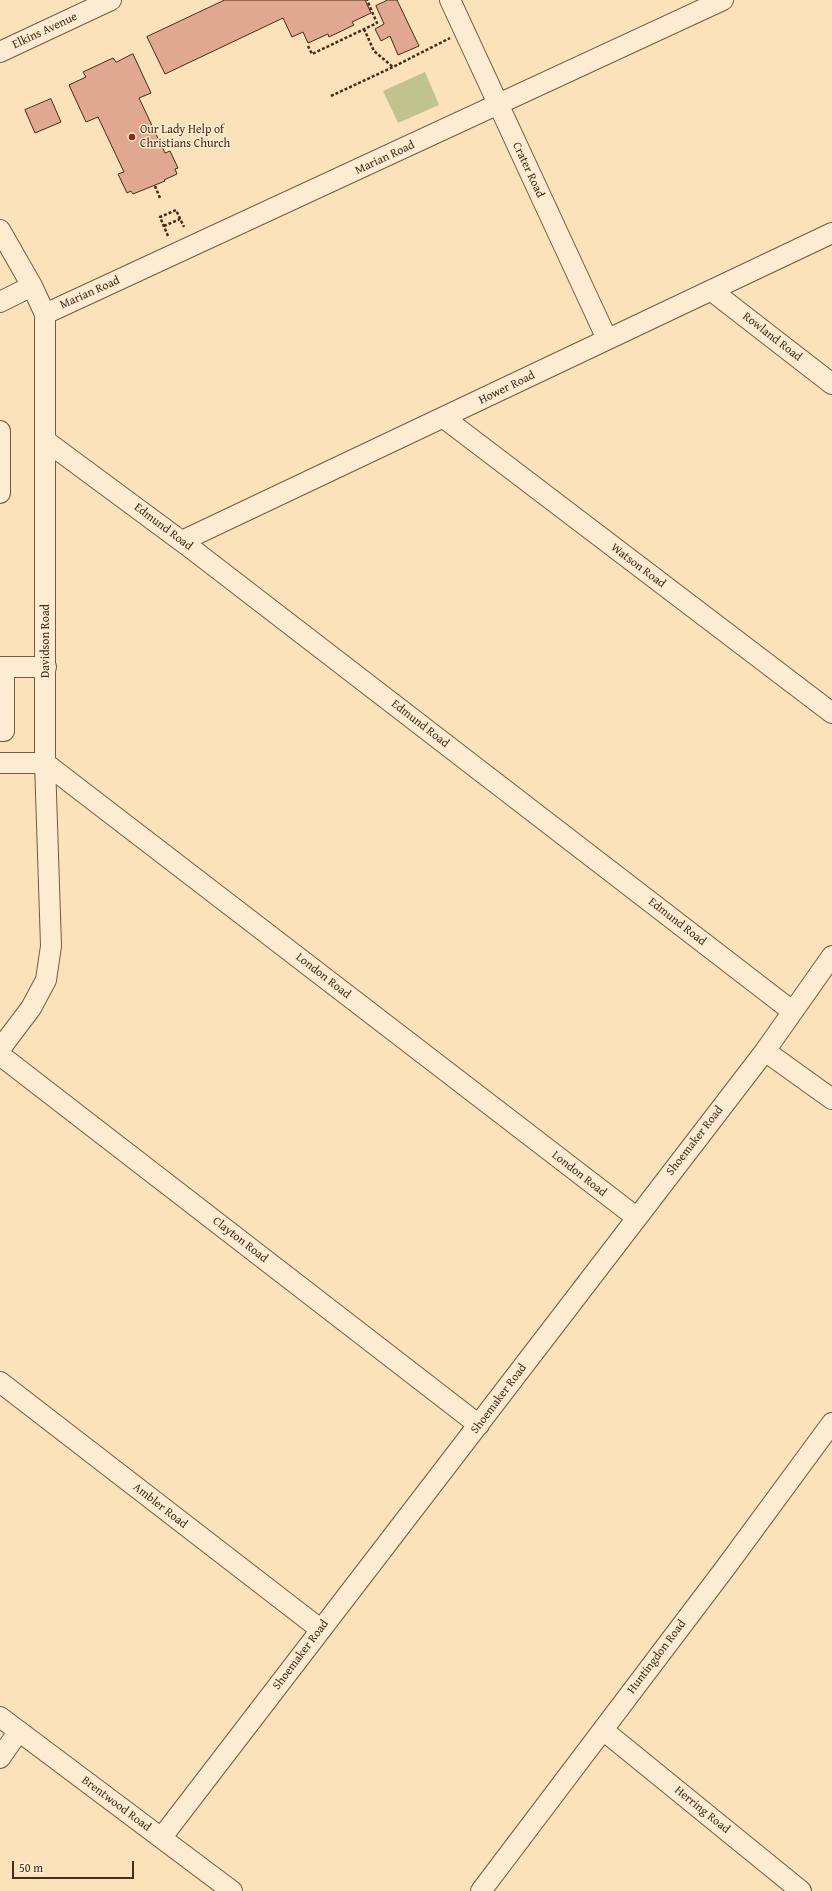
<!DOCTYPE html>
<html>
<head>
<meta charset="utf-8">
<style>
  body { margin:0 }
  #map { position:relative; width:832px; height:1891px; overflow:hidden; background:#fce2ba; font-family:"Gentium Book Plus",serif }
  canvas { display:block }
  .scale { position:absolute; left:12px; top:1861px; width:122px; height:18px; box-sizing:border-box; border:2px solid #462c18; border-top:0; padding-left:5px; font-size:12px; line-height:14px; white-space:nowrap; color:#462c18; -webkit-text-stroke:3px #fdecd2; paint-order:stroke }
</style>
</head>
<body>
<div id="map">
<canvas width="832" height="1891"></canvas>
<div class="scale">50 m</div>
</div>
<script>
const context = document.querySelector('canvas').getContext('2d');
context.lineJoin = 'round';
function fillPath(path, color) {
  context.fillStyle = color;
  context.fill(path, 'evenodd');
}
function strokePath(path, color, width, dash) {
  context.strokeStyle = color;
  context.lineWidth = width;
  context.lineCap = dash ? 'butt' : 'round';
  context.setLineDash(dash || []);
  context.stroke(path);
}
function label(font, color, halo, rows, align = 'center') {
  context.font = font + ' "Gentium Book Plus",serif';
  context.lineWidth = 3;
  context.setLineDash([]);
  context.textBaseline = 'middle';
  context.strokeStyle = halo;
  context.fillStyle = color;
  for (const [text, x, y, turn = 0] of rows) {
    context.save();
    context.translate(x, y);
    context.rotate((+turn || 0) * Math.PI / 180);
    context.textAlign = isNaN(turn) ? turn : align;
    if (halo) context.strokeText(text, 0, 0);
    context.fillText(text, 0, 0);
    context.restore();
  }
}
fillPath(new Path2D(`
  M 425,72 L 439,105 L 398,123 L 383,91 Z`), '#c1c38e');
const building = new Path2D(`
  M 225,0 L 365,0 L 371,13 L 352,22 L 354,25 L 329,37 L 328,34 L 308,43 L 303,32 L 292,37 L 283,18 L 165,74 L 147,37 Z
  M 388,0 L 397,0 L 419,46 L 398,55 L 390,36 L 381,41 L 375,29 L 384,24 L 376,6 Z
  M 133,54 L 151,93 L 139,98 L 165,153 L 170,151 L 178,168 L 175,169 L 177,174 L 164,180 L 165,181 L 133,194 L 131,191 L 127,193 L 118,174 L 124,172 L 98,117 L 86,122 L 69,85 L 86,77 L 83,72 L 113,58 L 116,62 Z
  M 51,99 L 61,122 L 35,133 L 25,110 Z`);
fillPath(building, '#e0a791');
strokePath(building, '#462c18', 1);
const minor = new Path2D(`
  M 450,0 L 607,339
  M 0,52 L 111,0
  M 0,230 L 32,286 L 45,314 L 45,763 L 51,946 L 46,980 L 31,1008 L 0,1049
  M 712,291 L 832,384
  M 0,302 L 32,286
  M 45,314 L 723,0
  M 444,418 L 832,713
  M 0,431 L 0,493
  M 46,441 L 192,549 L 792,1011
  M 182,541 L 832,233
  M 0,667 L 46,667
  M 0,731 L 4,731 L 4,667
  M 0,763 L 45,763 L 636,1217
  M 765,1051 L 832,1099
  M 0,1055 L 479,1425
  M 0,1382 L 320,1629
  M 0,1717 L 232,1891
  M 603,1730 L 801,1891
  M 0,1758 L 19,1731
  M 162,1837 L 765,1051 L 832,956
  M 481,1891 L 726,1567 L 832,1423`);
strokePath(minor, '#745a40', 22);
strokePath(new Path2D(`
  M 364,29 L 374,51 L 393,67
  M 308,46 L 312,54 L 377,23 L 367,0
  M 331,96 L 393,67 L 450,38
  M 155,186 L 160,198
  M 164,226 L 180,219
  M 168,236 L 160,217 L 176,210 L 184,227`), '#462c18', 2.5, [3, 2]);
strokePath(minor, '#fdecd2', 20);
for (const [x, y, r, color] of [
  [132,137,4,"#8f2418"]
]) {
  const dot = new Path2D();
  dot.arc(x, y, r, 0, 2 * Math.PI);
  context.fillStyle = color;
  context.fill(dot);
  strokePath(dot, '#fdecd2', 1.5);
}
label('12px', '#462c18', '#fdecd2', [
  ["Elkins Avenue",45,31,-25],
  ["Marian Road",385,158,-25],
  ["Crater Road",528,170,65],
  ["Marian Road",90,293,-24],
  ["Rowland Road",772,337,38],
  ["Hower Road",507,388,-26],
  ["Edmund Road",163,527,37],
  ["Watson Road",638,566,37],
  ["Davidson Road",46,641,-90],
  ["Edmund Road",420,724,38],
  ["Edmund Road",677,922,38],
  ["London Road",323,976,38],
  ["Shoemaker Road",695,1141,-52],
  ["London Road",579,1174,38],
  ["Clayton Road",240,1240,38],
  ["Shoemaker Road",499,1399,-53],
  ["Ambler Road",160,1506,38],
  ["Shoemaker Road",301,1655,-53],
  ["Huntingdon Road",657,1657,-53],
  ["Brentwood Road",116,1804,37],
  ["Herring Road",702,1810,39]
]);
label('12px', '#462c18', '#fdecd2', [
  ["Our Lady Help of",140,130],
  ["Christians Church",140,144]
], 'left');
</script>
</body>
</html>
